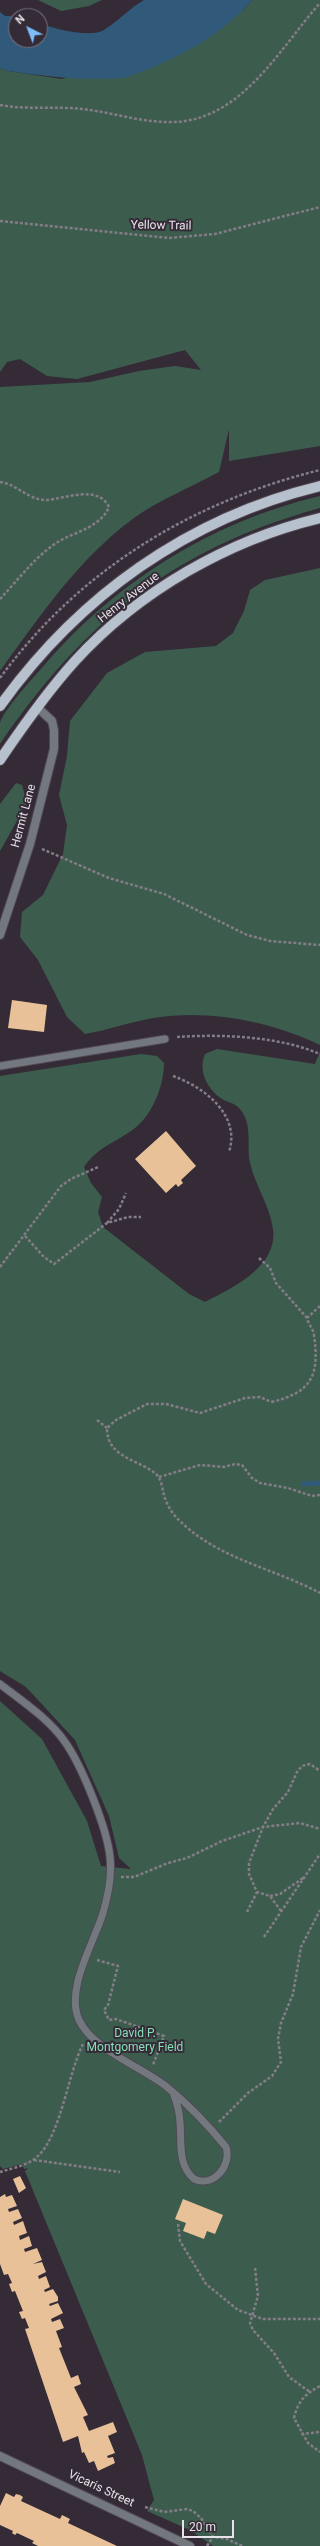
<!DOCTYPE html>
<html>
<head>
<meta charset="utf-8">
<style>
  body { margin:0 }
  #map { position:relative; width:320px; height:2546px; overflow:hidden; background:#342b37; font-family:Roboto,sans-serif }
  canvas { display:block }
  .north { position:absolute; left:8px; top:8px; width:40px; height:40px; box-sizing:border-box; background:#342b37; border:1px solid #7c747f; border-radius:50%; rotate:318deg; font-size:11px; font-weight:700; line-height:16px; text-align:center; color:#e8e2ea }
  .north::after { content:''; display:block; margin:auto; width:14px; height:18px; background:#7ebdf9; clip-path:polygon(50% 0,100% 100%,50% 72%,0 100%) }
  .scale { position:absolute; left:182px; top:2520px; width:52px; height:18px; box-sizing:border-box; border:2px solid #e8e2ea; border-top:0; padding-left:5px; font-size:12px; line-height:14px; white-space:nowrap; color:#e8e2ea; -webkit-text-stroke:3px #342b37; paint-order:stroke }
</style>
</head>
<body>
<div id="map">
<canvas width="320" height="2546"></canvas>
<div class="north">N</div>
<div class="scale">20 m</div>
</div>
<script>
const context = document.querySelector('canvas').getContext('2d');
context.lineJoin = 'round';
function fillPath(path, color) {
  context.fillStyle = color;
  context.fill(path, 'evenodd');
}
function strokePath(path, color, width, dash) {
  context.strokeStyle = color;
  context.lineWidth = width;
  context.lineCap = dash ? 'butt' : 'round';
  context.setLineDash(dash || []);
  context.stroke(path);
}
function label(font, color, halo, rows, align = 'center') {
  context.font = font + ' Roboto,sans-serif';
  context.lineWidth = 4;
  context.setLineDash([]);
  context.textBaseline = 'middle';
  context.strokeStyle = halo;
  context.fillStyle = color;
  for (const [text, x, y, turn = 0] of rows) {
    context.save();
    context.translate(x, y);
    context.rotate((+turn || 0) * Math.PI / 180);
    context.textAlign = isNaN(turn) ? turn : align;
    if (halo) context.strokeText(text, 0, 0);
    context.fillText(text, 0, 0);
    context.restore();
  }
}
fillPath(new Path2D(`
  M 38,0 L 102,0 L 89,6 L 61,11 Z
  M 252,0 L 320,0 L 320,446 L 229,461 L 229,429 L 219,472 C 193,486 157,501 134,518 C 78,559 40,616 0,671 L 0,387 L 90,382 L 139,371 L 175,366 L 201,370 L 185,350 L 77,379 L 47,376 L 20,359 L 7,362 L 0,372 L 0,68 L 8,71 L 62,79 L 244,9 Z
  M 320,496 L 320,508 C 175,548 84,621 0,744 C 0,738 0,729 0,723 C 3,711 31,680 40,670 C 112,584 210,522 320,496 Z
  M 320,568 L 320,1045 C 270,1021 208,1009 153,1018 C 130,1022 108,1030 85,1034 L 67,1017 L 38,960 L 20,937 L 22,912 L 43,895 L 63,854 L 67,825 L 59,795 L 67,756 L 70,721 L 107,673 L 145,652 L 216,646 L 233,633 L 244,611 L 250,590 L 265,580 Z
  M 16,783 L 22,785 L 27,803 L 0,851 L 0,804 Z
  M 217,1049 L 315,1064 L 320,1052 L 320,2546 L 213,2546 L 190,2530 L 147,2511 L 154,2500 L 142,2455 L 25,2171 L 28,2168 L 24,2169 L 22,2164 L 3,2169 L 0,2166 L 0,1701 L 42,1739 L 87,1821 L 101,1866 L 131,1869 L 119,1858 L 109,1816 L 75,1740 L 26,1687 L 0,1671 L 0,1076 L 141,1054 L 157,1056 L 164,1063 C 164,1085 153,1114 135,1128 C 117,1142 97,1147 84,1167 L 91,1183 L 102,1197 L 98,1212 L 103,1227 L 189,1294 L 205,1302 C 232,1288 278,1267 273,1229 C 270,1206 255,1185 250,1163 C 246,1144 254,1123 238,1107 C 234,1103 227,1102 222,1099 C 207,1089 198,1071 205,1054 Z`), '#3c5d4e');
fillPath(new Path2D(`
  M 144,0 L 252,0 C 224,33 181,57 141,72 C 134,74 127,78 120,78 C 83,81 45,76 8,71 L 0,68 L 0,12 L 5,16 L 18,16 L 16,40 L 40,40 L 40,23 C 53,29 91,38 104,30 C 118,21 130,8 144,0 Z`), '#315a7a');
strokePath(new Path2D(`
  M 303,1484 L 320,1483`), '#315a7a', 5);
fillPath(new Path2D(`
  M 12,1000 L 47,1005 L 44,1032 L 8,1028 Z
  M 166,1131 L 196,1166 L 181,1180 L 183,1183 L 178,1187 L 176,1184 L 166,1193 L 135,1159 Z
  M 20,2176 L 26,2188 L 19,2193 L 13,2179 Z
  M 5,2194 L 6,2197 L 12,2195 L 17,2206 L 8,2209 L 9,2212 L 18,2209 L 22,2218 L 13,2222 L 14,2225 L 23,2221 L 27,2233 L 19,2236 L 20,2240 L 29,2236 L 32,2246 L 24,2249 L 25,2252 L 37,2248 L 42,2260 L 33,2264 L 42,2262 L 46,2272 L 38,2276 L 39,2279 L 46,2276 L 50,2287 L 44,2290 L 45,2292 L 53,2289 L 58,2297 L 58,2301 L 49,2304 L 50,2306 L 58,2303 L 63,2313 L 51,2319 L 52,2322 L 60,2319 L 64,2328 L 56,2331 L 62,2347 L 59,2348 L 71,2378 L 78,2375 L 81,2384 L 74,2387 L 88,2415 L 83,2417 L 89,2431 L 113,2422 L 117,2432 L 108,2436 L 115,2453 L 107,2456 L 108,2458 L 113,2457 L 115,2463 L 98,2471 L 94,2461 L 89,2463 L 84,2452 L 82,2453 L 78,2436 L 63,2442 L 25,2329 L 29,2328 L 25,2318 L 22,2319 L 19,2312 L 23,2311 L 15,2291 L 12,2292 L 9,2284 L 12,2283 L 8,2274 L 4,2275 L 0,2264 L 0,2197 Z
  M 183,2199 L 223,2215 L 215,2234 L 207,2231 L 204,2239 L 183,2231 L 186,2223 L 175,2219 Z
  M 6,2493 L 14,2497 L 16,2494 L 20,2495 L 23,2497 L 21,2501 L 60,2519 L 62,2515 L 70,2519 L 68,2523 L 117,2546 L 38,2546 L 32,2543 L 34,2541 L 17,2533 L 15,2535 L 12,2533 L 13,2531 L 0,2525 L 0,2506 Z`), '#e8c198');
const service = new Path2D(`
  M 0,1066 L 165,1039
  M 0,1684 C 22,1701 49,1719 65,1742 C 82,1766 107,1828 110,1857 C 112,1875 108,1896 103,1913 C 94,1943 65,1989 79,2020 C 92,2049 142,2067 167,2087 C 189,2105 208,2125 226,2147 C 232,2165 214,2188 194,2179 C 177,2164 182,2143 180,2123 C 180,2112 177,2103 173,2092`);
const minor = new Path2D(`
  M 0,935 L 30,844 L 54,749 L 54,730 L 52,721 L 37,707
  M 0,2456 L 190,2546`);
const primary = new Path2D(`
  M 0,706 C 79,596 188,518 320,486
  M 0,760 C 23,726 47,692 75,661 C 139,591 228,540 320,518`);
strokePath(service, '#514854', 9);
strokePath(minor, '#514854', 10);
strokePath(primary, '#514854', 12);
strokePath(new Path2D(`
  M 0,105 C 27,110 55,106 82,109 C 111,112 139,122 168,122 C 240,124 279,49 320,3
  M 0,221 L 169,238 L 215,234 L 320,207
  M 0,482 C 17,484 28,500 46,500 C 64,499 98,484 109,507 C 102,524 81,531 65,538 C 39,551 20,578 0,599
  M 0,678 C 79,570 191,502 320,470
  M 42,849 L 109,878 L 164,894 L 247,935 L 270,941 L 320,945
  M 177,1037 C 221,1034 278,1036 320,1054
  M 173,1076 C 204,1087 241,1115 229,1152
  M 107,1223 L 119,1209 L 126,1193
  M 25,1236 L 44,1257 L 54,1264 L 107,1223 L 128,1217 L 141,1217
  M 259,1258 L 270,1268 L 276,1283 L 307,1318
  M 0,1267 L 61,1186 L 71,1179 L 98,1167
  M 320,1306 L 307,1318 C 308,1324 313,1328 314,1335 C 320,1376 311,1393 271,1402 L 260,1397 L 245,1398 L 200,1413 L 166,1404 L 147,1404 L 116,1420 L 107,1428 C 107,1459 140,1459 157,1475 C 162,1480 162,1489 164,1495 C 167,1506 173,1515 182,1523 C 220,1559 275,1569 320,1593
  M 97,1420 L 107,1428
  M 159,1477 L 200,1465 L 224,1467 L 235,1464 L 242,1465 L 252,1478 L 260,1483 L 288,1488 L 312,1496 L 320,1495
  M 121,1877 L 134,1877 L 168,1863 L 187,1858 L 222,1841 L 263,1827 L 300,1823 L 320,1829
  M 270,1896 L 280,1894 L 303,1878
  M 281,1911 L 270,1896 L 257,1892 L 249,1874 L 249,1863 L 263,1827 L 273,1809 L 288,1792 L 297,1772 L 302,1766 L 310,1764 L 320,1771
  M 247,1912 L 257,1892
  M 264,1937 L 320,1854
  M 97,1960 L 118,1966 L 108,2005 L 104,2010 L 109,2020 L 116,2019 L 164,2036 L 153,2065
  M 219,2122 L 248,2093 L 272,2076 L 281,2062 L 278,2039 L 281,2023 L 293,1994 L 301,1947 L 320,1910
  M 34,2160 L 120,2172
  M 0,2172 C 13,2168 30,2165 39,2155 C 61,2133 68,2074 83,2044
  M 178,2224 L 180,2241 L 206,2284 L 238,2310 L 263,2319 L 320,2319
  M 255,2268 L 258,2296 L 250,2323 L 253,2330 L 274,2353 L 289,2377 L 310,2392
  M 320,2386 C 305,2394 298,2401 294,2418 L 308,2443 L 320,2452
  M 301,2434 L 320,2432
  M 145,2507 L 164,2512 L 187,2509 L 193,2511 L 201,2518 L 213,2537 L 227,2539 L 242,2546
  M 207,2546 L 213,2537`), '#847c86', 2.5, [3, 2]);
strokePath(service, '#73787e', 7);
strokePath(minor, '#73787e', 8);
strokePath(primary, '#b7c1cd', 10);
label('12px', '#e8e2ea', '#342b37', [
  ["Yellow Trail",161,226,1],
  ["Henry Avenue",129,598,-38],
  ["Hermit Lane",24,816,-75],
  ["Vicaris Street",101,2489,25]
]);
label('12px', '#88deb9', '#342b37', [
  ["David P.",135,2034],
  ["Montgomery Field",135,2048]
]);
</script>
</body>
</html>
